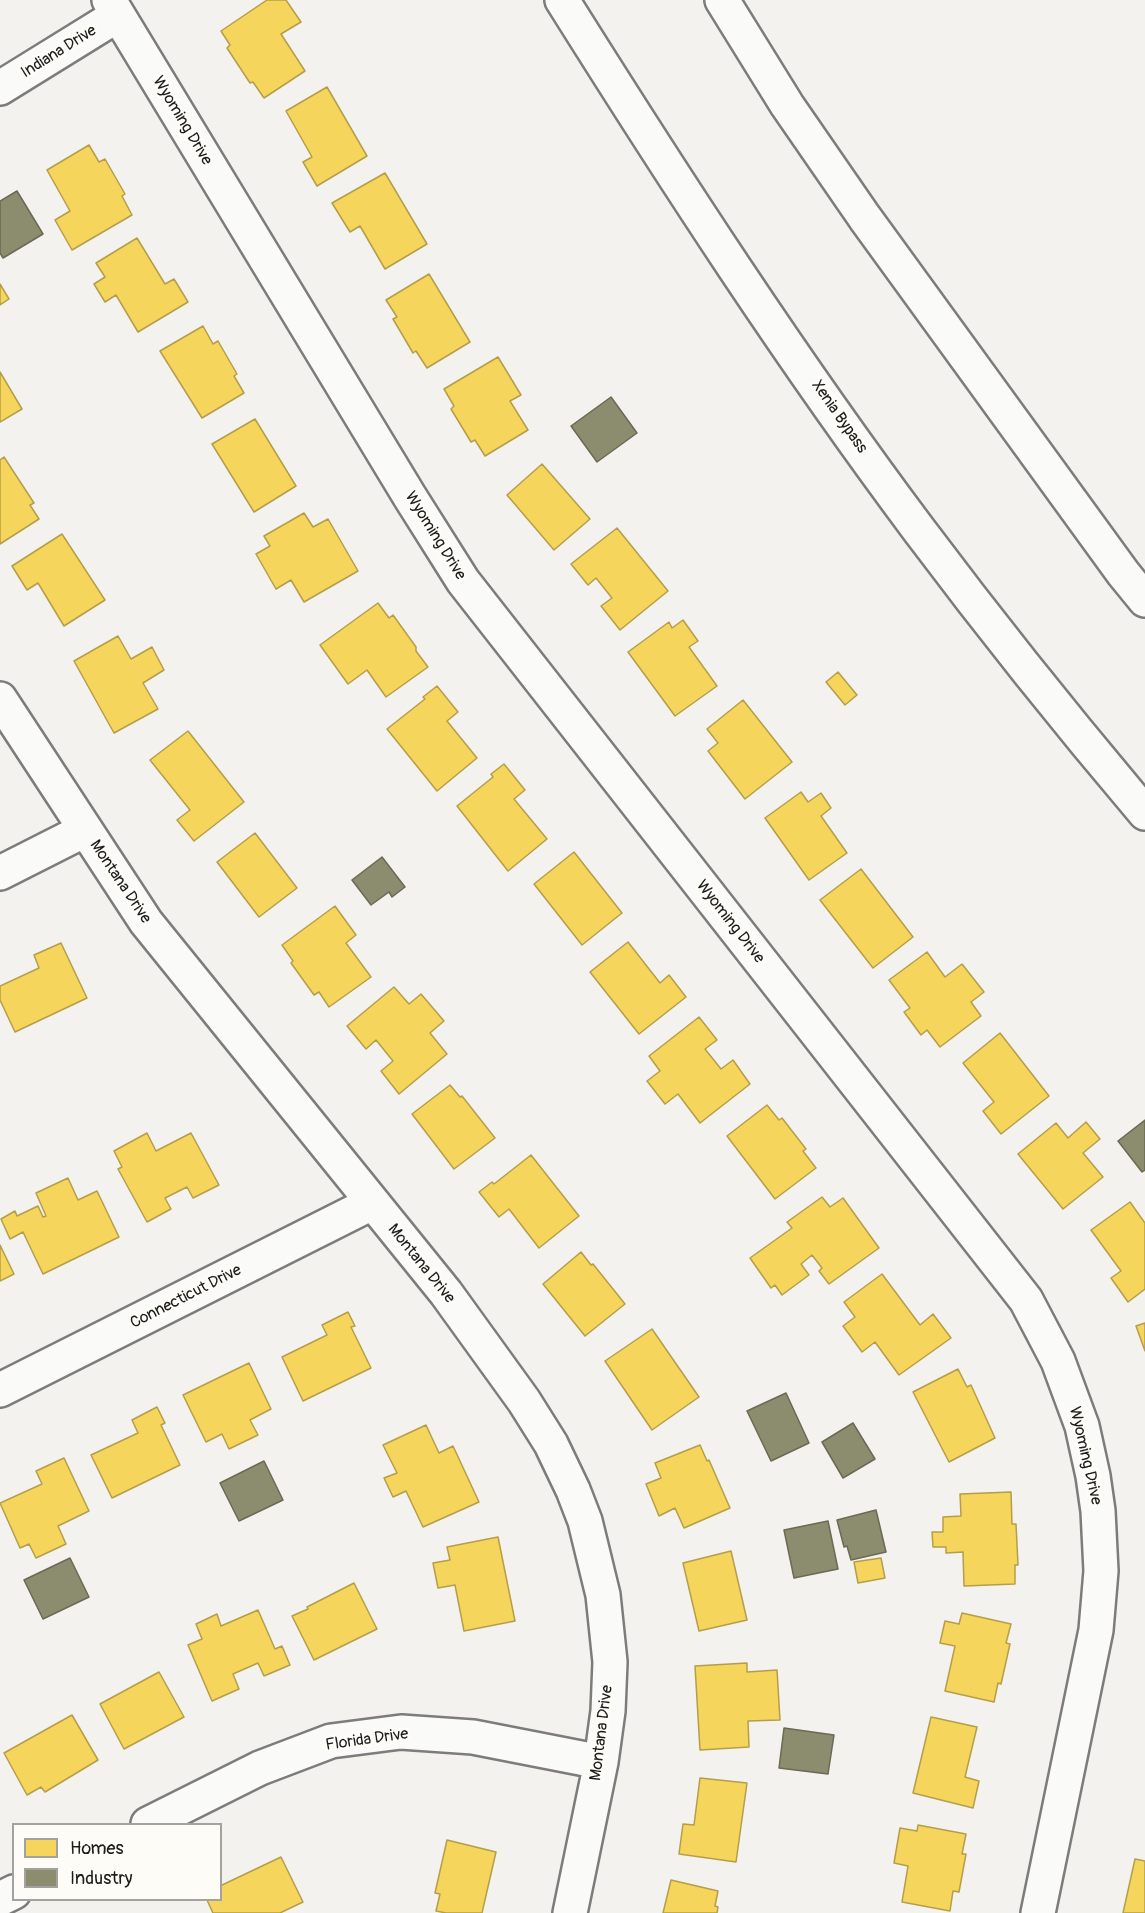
<!DOCTYPE html>
<html>
<head>
<meta charset="utf-8">
<style>
  body { margin:0 }
  #map { position:relative; width:1145px; height:1913px; overflow:hidden; background:#f3f2ef; font-family:Pangolin,sans-serif }
  canvas { display:block }
  .legend { position:absolute; left:12px; top:1823px; width:210px; height:78px; box-sizing:border-box; background:#fdfcf7; border:2px solid #a3a29f; margin:0; padding:8px 10px; list-style:none; font-size:18px; color:#1c1c1c }
  .legend li { display:flex; align-items:center; gap:12px; height:30px }
  .legend b { width:30px; border:2px solid #a3a29f }
</style>
</head>
<body>
<div id="map">
<canvas width="1145" height="1913"></canvas>
<ul class="legend">
<li><b style="height:16px;background:#f6d55c"></b>Homes</li>
<li><b style="height:16px;background:#8c8c6e"></b>Industry</li>
</ul>
</div>
<script>
const context = document.querySelector('canvas').getContext('2d');
context.lineJoin = 'round';
function fillPath(path, color) {
  context.fillStyle = color;
  context.fill(path, 'evenodd');
}
function strokePath(path, color, width, dash) {
  context.strokeStyle = color;
  context.lineWidth = width;
  context.lineCap = dash ? 'butt' : 'round';
  context.setLineDash(dash || []);
  context.stroke(path);
}
function label(font, color, halo, rows, align = 'center') {
  context.font = font + ' Pangolin,sans-serif';
  context.lineWidth = 6;
  context.setLineDash([]);
  context.textBaseline = 'middle';
  context.strokeStyle = halo;
  context.fillStyle = color;
  for (const [text, x, y, turn = 0] of rows) {
    context.save();
    context.translate(x, y);
    context.rotate((+turn || 0) * Math.PI / 180);
    context.textAlign = isNaN(turn) ? turn : align;
    if (halo) context.strokeText(text, 0, 0);
    context.fillText(text, 0, 0);
    context.restore();
  }
}
const homes = new Path2D(`
  M 267,0 L 286,0 L 301,22 L 281,34 L 305,71 L 264,98 L 253,82 L 250,83 L 227,48 L 230,45 L 221,31 Z
  M 327,87 L 367,156 L 317,186 L 303,162 L 312,157 L 286,111 Z
  M 89,145 L 99,162 L 105,159 L 125,194 L 122,196 L 132,215 L 72,250 L 55,220 L 70,211 L 47,170 Z
  M 385,173 L 427,244 L 385,269 L 360,226 L 350,232 L 332,203 Z
  M 137,238 L 165,284 L 174,279 L 188,302 L 138,332 L 116,295 L 105,302 L 94,284 L 105,277 L 96,263 Z
  M 429,274 L 470,342 L 427,368 L 416,351 L 413,353 L 393,319 L 397,317 L 386,300 Z
  M 0,284 L 9,299 L 0,305 Z
  M 203,326 L 213,344 L 218,341 L 237,374 L 234,376 L 244,393 L 202,418 L 160,351 Z
  M 498,357 L 521,395 L 510,401 L 528,430 L 485,456 L 475,440 L 471,442 L 451,409 L 454,406 L 444,389 Z
  M 0,372 L 22,409 L 0,422 Z
  M 255,419 L 296,486 L 254,512 L 212,444 Z
  M 4,457 L 34,503 L 30,505 L 39,519 L 0,544 L 0,460 Z
  M 542,464 L 590,519 L 554,550 L 507,495 Z
  M 304,513 L 313,527 L 328,519 L 358,571 L 304,602 L 291,580 L 276,589 L 256,554 L 270,546 L 264,536 Z
  M 617,528 L 668,591 L 620,630 L 601,606 L 612,598 L 596,578 L 588,585 L 571,564 Z
  M 62,534 L 105,600 L 64,626 L 38,583 L 27,590 L 12,566 Z
  M 378,603 L 389,618 L 393,615 L 416,647 L 416,651 L 428,667 L 386,697 L 367,670 L 348,684 L 320,645 Z
  M 683,620 L 698,641 L 689,647 L 717,686 L 675,716 L 628,652 L 669,622 L 672,628 Z
  M 118,636 L 131,659 L 152,647 L 164,670 L 143,683 L 158,709 L 114,733 L 74,661 Z
  M 838,672 L 857,695 L 845,705 L 826,682 Z
  M 437,686 L 458,712 L 447,721 L 477,758 L 437,791 L 387,729 L 425,699 L 423,697 Z
  M 743,700 L 792,762 L 745,799 L 708,751 L 718,743 L 707,729 Z
  M 188,731 L 244,802 L 194,841 L 177,820 L 190,810 L 150,760 Z
  M 504,764 L 525,790 L 514,799 L 547,839 L 508,871 L 457,806 L 493,777 L 491,774 Z
  M 801,792 L 808,802 L 821,793 L 831,808 L 821,816 L 847,853 L 809,880 L 765,818 Z
  M 255,833 L 297,888 L 259,917 L 217,862 Z
  M 574,852 L 622,913 L 582,945 L 534,884 Z
  M 861,869 L 913,937 L 873,968 L 820,900 Z
  M 335,906 L 356,935 L 346,943 L 371,977 L 329,1007 L 319,992 L 314,995 L 291,963 L 293,961 L 282,945 Z
  M 628,942 L 660,983 L 669,975 L 686,997 L 639,1034 L 590,972 Z
  M 61,943 L 87,998 L 15,1032 L 0,1000 L 0,986 L 39,968 L 34,955 Z
  M 927,952 L 945,977 L 962,964 L 984,992 L 971,1002 L 981,1016 L 940,1047 L 927,1030 L 921,1035 L 904,1012 L 910,1008 L 889,980 Z
  M 394,987 L 409,1004 L 421,994 L 444,1021 L 430,1033 L 447,1054 L 399,1094 L 381,1071 L 393,1061 L 376,1040 L 366,1049 L 347,1026 Z
  M 699,1017 L 717,1040 L 705,1049 L 721,1069 L 733,1060 L 750,1084 L 700,1123 L 678,1094 L 665,1104 L 647,1081 L 660,1071 L 649,1056 Z
  M 1000,1033 L 1049,1096 L 1001,1134 L 983,1111 L 994,1102 L 963,1063 Z
  M 450,1085 L 460,1097 L 462,1096 L 495,1138 L 454,1169 L 412,1114 Z
  M 767,1105 L 779,1120 L 782,1118 L 806,1149 L 803,1151 L 816,1168 L 775,1199 L 727,1136 Z
  M 1086,1122 L 1100,1139 L 1083,1153 L 1103,1177 L 1063,1209 L 1018,1154 L 1056,1123 L 1068,1138 Z
  M 147,1133 L 156,1151 L 191,1133 L 219,1185 L 193,1198 L 187,1187 L 165,1198 L 171,1209 L 147,1222 L 118,1169 L 122,1167 L 114,1151 Z
  M 531,1155 L 579,1216 L 539,1248 L 509,1209 L 499,1217 L 479,1192 L 492,1182 L 494,1184 Z
  M 68,1178 L 78,1200 L 97,1191 L 119,1237 L 43,1274 L 23,1232 L 10,1239 L 1,1219 L 15,1211 L 17,1216 L 38,1206 L 43,1217 L 46,1216 L 36,1193 Z
  M 822,1197 L 830,1207 L 843,1198 L 879,1248 L 829,1284 L 819,1271 L 822,1268 L 812,1255 L 801,1264 L 809,1275 L 782,1295 L 775,1285 L 771,1288 L 750,1258 L 792,1228 L 787,1222 Z
  M 1130,1202 L 1145,1223 L 1145,1289 L 1128,1302 L 1111,1278 L 1121,1271 L 1091,1230 Z
  M 0,1245 L 14,1274 L 0,1281 Z
  M 581,1252 L 591,1265 L 593,1264 L 625,1304 L 585,1336 L 543,1284 Z
  M 882,1274 L 920,1325 L 933,1314 L 951,1338 L 899,1375 L 875,1342 L 862,1352 L 843,1326 L 855,1317 L 844,1302 Z
  M 348,1312 L 355,1326 L 351,1327 L 371,1368 L 303,1401 L 282,1357 L 327,1335 L 322,1325 Z
  M 1145,1323 L 1145,1351 L 1136,1326 Z
  M 652,1329 L 699,1397 L 652,1430 L 605,1361 Z
  M 249,1363 L 271,1409 L 250,1420 L 258,1435 L 229,1449 L 222,1434 L 206,1442 L 183,1395 Z
  M 958,1369 L 967,1387 L 971,1385 L 995,1438 L 949,1462 L 913,1392 Z
  M 157,1407 L 165,1423 L 161,1425 L 180,1465 L 112,1498 L 91,1455 L 138,1433 L 132,1420 Z
  M 426,1425 L 439,1453 L 453,1446 L 479,1502 L 423,1527 L 406,1491 L 393,1497 L 384,1478 L 397,1473 L 383,1445 Z
  M 700,1445 L 707,1461 L 709,1460 L 730,1508 L 684,1528 L 675,1508 L 659,1516 L 646,1484 L 661,1478 L 655,1463 Z
  M 64,1458 L 89,1511 L 58,1526 L 66,1544 L 36,1558 L 29,1544 L 20,1548 L 0,1503 L 42,1484 L 36,1471 Z
  M 1011,1492 L 1012,1524 L 1016,1524 L 1018,1565 L 1015,1565 L 1015,1584 L 964,1586 L 963,1552 L 946,1553 L 946,1547 L 933,1547 L 932,1532 L 943,1532 L 943,1517 L 961,1516 L 960,1494 Z
  M 498,1537 L 515,1621 L 464,1631 L 455,1585 L 438,1588 L 433,1563 L 450,1560 L 447,1547 Z
  M 731,1551 L 747,1620 L 699,1631 L 683,1563 Z
  M 881,1558 L 885,1578 L 858,1583 L 854,1562 Z
  M 354,1583 L 377,1629 L 314,1660 L 292,1616 L 308,1609 L 307,1607 Z
  M 258,1610 L 275,1649 L 282,1646 L 290,1665 L 264,1676 L 258,1663 L 233,1674 L 239,1689 L 212,1701 L 188,1645 L 202,1639 L 196,1624 L 217,1614 L 221,1626 Z
  M 962,1613 L 1011,1624 L 1006,1643 L 1010,1644 L 1001,1684 L 998,1683 L 994,1702 L 945,1691 L 955,1646 L 940,1643 L 945,1621 L 959,1624 Z
  M 747,1663 L 747,1672 L 777,1670 L 780,1720 L 748,1721 L 749,1747 L 700,1750 L 695,1666 Z
  M 159,1672 L 184,1717 L 124,1749 L 100,1704 Z
  M 72,1715 L 98,1760 L 45,1792 L 41,1787 L 27,1795 L 4,1753 Z
  M 931,1717 L 977,1727 L 965,1777 L 979,1781 L 973,1808 L 913,1793 Z
  M 700,1778 L 747,1783 L 736,1862 L 679,1854 L 683,1824 L 694,1825 Z
  M 918,1825 L 966,1834 L 962,1854 L 966,1854 L 959,1892 L 953,1891 L 950,1911 L 902,1902 L 908,1866 L 894,1863 L 900,1828 L 917,1831 Z
  M 447,1840 L 496,1852 L 482,1913 L 446,1913 L 436,1911 L 440,1894 L 435,1893 Z
  M 281,1857 L 303,1902 L 280,1913 L 213,1913 L 207,1900 L 220,1900 L 220,1886 Z
  M 1135,1859 L 1145,1861 L 1145,1913 L 1123,1913 Z
  M 671,1880 L 718,1891 L 715,1906 L 718,1907 L 717,1913 L 663,1913 Z`);
fillPath(homes, '#f6d55c');
strokePath(homes, '#b59e49', 1.5);
const industry = new Path2D(`
  M 17,191 L 43,234 L 3,258 L 0,253 L 0,201 Z
  M 611,397 L 637,433 L 597,462 L 571,426 Z
  M 382,857 L 405,887 L 392,897 L 389,892 L 371,905 L 352,880 Z
  M 1145,1120 L 1145,1170 L 1142,1172 L 1118,1141 Z
  M 786,1393 L 809,1443 L 771,1461 L 747,1411 Z
  M 853,1423 L 875,1459 L 843,1478 L 822,1442 Z
  M 264,1461 L 283,1500 L 239,1521 L 220,1483 Z
  M 876,1510 L 886,1552 L 851,1560 L 847,1546 L 844,1547 L 837,1520 Z
  M 828,1521 L 838,1569 L 794,1578 L 784,1530 Z
  M 70,1558 L 89,1597 L 43,1619 L 24,1580 Z
  M 784,1728 L 834,1735 L 828,1774 L 779,1768 Z`);
fillPath(industry, '#8c8c6e');
strokePath(industry, '#6a6a55', 1.5);
const minor = new Path2D(`
  M 109,0 L 410,497 L 463,581 L 1026,1300 L 1058,1361 L 1082,1426 L 1093,1476 L 1098,1511 L 1101,1571 L 1096,1630 L 1038,1913
  M 0,88 L 118,15
  M 0,699 L 146,922 L 446,1293 L 524,1401 L 551,1444 L 573,1490 L 585,1521 L 603,1595 L 610,1662 L 608,1711 L 601,1762 L 570,1913
  M 0,873 L 85,830
  M 0,1390 L 372,1203
  M 148,1824 L 260,1768 L 331,1741 L 401,1732 L 473,1737 L 601,1762
  M 0,1899 L 14,1892`);
const highway = new Path2D(`
  M 562,0 C 675,180 791,359 919,530 C 991,626 1067,721 1145,813
  M 722,0 L 787,105 L 865,218 L 1123,573 L 1145,600`);
strokePath(minor, '#7d7c7b', 38);
strokePath(highway, '#7d7c7b', 38);
strokePath(minor, '#fafaf8', 33);
strokePath(highway, '#fafaf8', 33);
label('16px', '#1c1c1c', '#fdfcf7', [
  ["Indiana Drive",59,52,-32],
  ["Wyoming Drive",182,121,59],
  ["Xenia Bypass",839,417,55],
  ["Wyoming Drive",435,536,58],
  ["Montana Drive",120,882,56],
  ["Wyoming Drive",730,922,52],
  ["Montana Drive",421,1264,51],
  ["Connecticut Drive",186,1297,-27],
  ["Wyoming Drive",1085,1456,77],
  ["Montana Drive",602,1733,-83],
  ["Florida Drive",367,1740,-8]
]);
</script>
</body>
</html>
